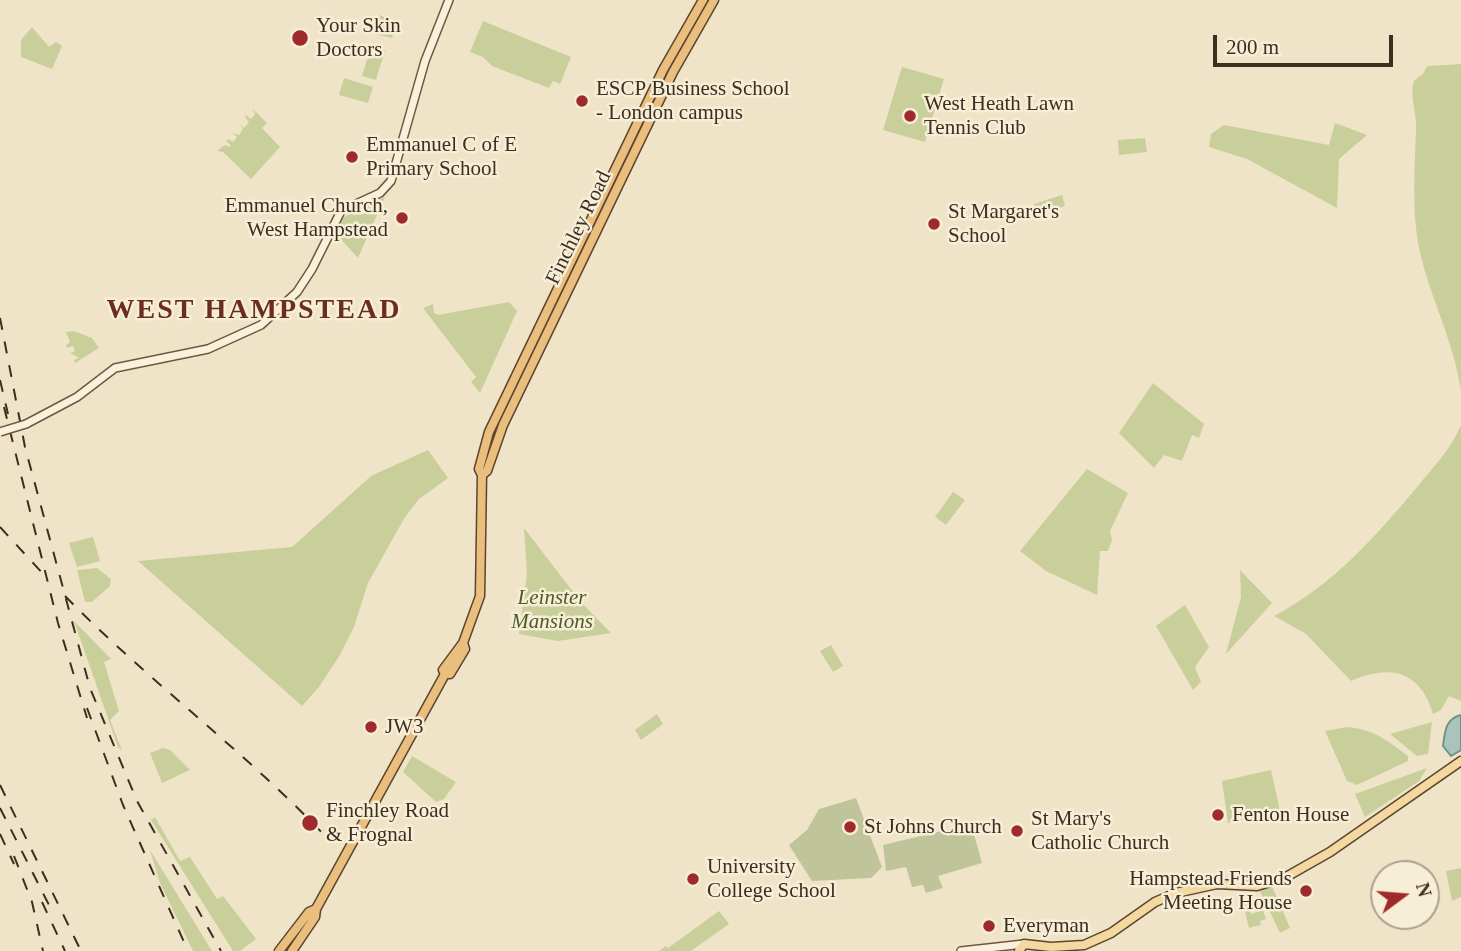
<!DOCTYPE html>
<html>
<head>
<meta charset="utf-8">
<style>
  body { margin:0 }
  #map { position:relative; width:1461px; height:951px; overflow:hidden; background:#f0e4c8; font-family:"Times New Roman",serif }
  canvas { display:block }
  .north { position:absolute; left:1370px; top:860px; width:70px; height:70px; box-sizing:border-box; background:#f7eed8; border:2px solid #ada18e; border-radius:50%; rotate:74deg; font-size:19px; font-weight:700; line-height:28px; text-align:center; color:#3d2e20 }
  .north::after { content:''; display:block; margin:auto; width:24px; height:32px; background:#9e2a2b; clip-path:polygon(50% 0,100% 100%,50% 72%,0 100%) }
  .scale { position:absolute; left:1213px; top:35px; width:180px; height:32px; box-sizing:border-box; border:4px solid #3d2e20; border-top:0; padding-left:9px; font-size:21px; line-height:24px; white-space:nowrap; color:#3d2e20; -webkit-text-stroke:5px #f7eed8; paint-order:stroke }
</style>
</head>
<body>
<div id="map">
<canvas width="1461" height="951"></canvas>
<div class="north">N</div>
<div class="scale">200 m</div>
</div>
<script>
const context = document.querySelector('canvas').getContext('2d');
context.lineJoin = 'round';
function fillPath(path, color) {
  context.fillStyle = color;
  context.fill(path, 'evenodd');
}
function strokePath(path, color, width, dash) {
  context.strokeStyle = color;
  context.lineWidth = width;
  context.lineCap = dash ? 'butt' : 'round';
  context.setLineDash(dash || []);
  context.stroke(path);
}
function label(font, color, halo, rows, align = 'center') {
  context.font = font + ' "Times New Roman",serif';
  context.lineWidth = 5;
  context.setLineDash([]);
  context.textBaseline = 'middle';
  context.strokeStyle = halo;
  context.fillStyle = color;
  for (const [text, x, y, turn = 0] of rows) {
    context.save();
    context.translate(x, y);
    context.rotate((+turn || 0) * Math.PI / 180);
    context.textAlign = isNaN(turn) ? turn : align;
    if (halo) context.strokeText(text, 0, 0);
    context.fillText(text, 0, 0);
    context.restore();
  }
}
fillPath(new Path2D(`
  M 380,15 L 396,23 L 392,38 L 365,32 Z
  M 483,21 L 571,57 L 560,84 L 553,81 L 549,88 L 492,66 L 483,57 L 470,52 Z
  M 32,27 L 49,47 L 56,42 L 62,46 L 52,69 L 21,57 L 21,40 Z
  M 371,46 L 385,50 L 376,80 L 362,76 Z
  M 1461,64 L 1461,391 C 1454,342 1431,300 1420,252 C 1411,212 1415,169 1416,128 C 1417,112 1409,96 1414,81 L 1423,74 L 1427,66 Z
  M 902,67 L 944,79 L 925,142 L 883,130 Z
  M 344,78 L 373,87 L 368,103 L 339,95 Z
  M 252,108 L 267,123 L 262,128 L 280,147 L 251,179 L 223,152 L 217,151 L 225,145 L 229,147 L 231,145 L 226,141 L 228,139 L 233,142 L 237,137 L 232,133 L 239,135 L 243,129 L 240,124 L 244,128 L 249,122 L 245,117 L 246,115 L 251,119 L 255,114 Z
  M 1335,123 L 1367,135 L 1339,159 L 1337,208 L 1247,159 L 1209,147 L 1211,134 L 1224,125 L 1329,145 Z
  M 1145,138 L 1147,152 L 1119,155 L 1118,140 Z
  M 1062,195 L 1065,206 L 1037,215 L 1034,204 Z
  M 385,197 L 358,258 L 337,235 L 340,219 Z
  M 509,302 L 517,311 L 480,393 L 471,382 L 476,377 L 423,308 L 433,304 L 434,313 L 438,315 Z
  M 74,331 L 92,338 L 99,348 L 75,363 L 74,360 L 79,358 L 70,353 L 75,351 L 73,346 L 67,348 L 66,345 L 70,342 L 66,332 Z
  M 1153,383 L 1204,424 L 1199,438 L 1192,435 L 1182,461 L 1164,455 L 1154,468 L 1119,433 Z
  M 1461,425 L 1461,701 L 1449,696 L 1441,710 L 1433,714 C 1420,670 1390,664 1351,681 L 1306,634 L 1274,616 C 1333,585 1375,537 1418,486 C 1433,467 1452,448 1461,425 Z
  M 428,450 L 448,478 L 419,499 L 405,517 L 368,583 L 354,627 L 340,655 L 319,687 L 302,706 L 138,561 L 292,547 L 371,476 Z
  M 1087,469 L 1128,493 L 1110,531 L 1112,540 L 1108,551 L 1100,551 L 1097,595 L 1046,571 L 1020,551 Z
  M 953,492 L 965,500 L 946,525 L 935,517 Z
  M 524,528 L 581,602 L 611,633 L 558,641 L 519,634 L 527,574 Z
  M 93,537 L 100,561 L 77,567 L 69,543 Z
  M 97,568 L 111,579 L 110,586 L 92,602 L 85,602 L 77,570 Z
  M 1240,570 L 1272,603 L 1226,654 L 1241,597 Z
  M 1185,605 L 1209,647 L 1195,667 L 1201,682 L 1193,690 L 1156,626 Z
  M 74,621 L 111,659 L 104,662 L 119,711 L 110,720 L 122,750 L 118,747 Z
  M 831,645 L 843,666 L 833,672 L 820,651 Z
  M 657,714 L 663,724 L 641,740 L 635,730 Z
  M 1432,722 L 1428,754 L 1417,756 L 1390,734 Z
  M 1347,727 C 1373,729 1387,740 1408,756 L 1408,761 L 1357,785 L 1347,781 L 1325,731 Z
  M 163,748 L 170,750 L 190,770 L 162,783 L 150,753 Z
  M 412,756 L 456,782 L 444,799 L 436,802 L 403,772 Z
  M 1427,768 L 1419,781 L 1365,817 L 1355,794 Z
  M 1271,770 L 1280,811 L 1228,823 L 1222,781 Z
  M 155,817 L 180,861 L 190,857 L 217,899 L 223,896 L 256,939 L 240,951 L 233,951 L 151,820 Z
  M 150,850 L 212,951 L 193,951 L 160,883 Z
  M 1461,868 L 1461,897 L 1452,901 L 1446,871 Z
  M 1272,886 L 1290,928 L 1280,933 L 1260,891 Z
  M 1258,897 L 1266,919 L 1260,921 L 1261,925 L 1249,928 L 1243,903 L 1247,901 L 1251,914 L 1259,911 L 1255,898 Z
  M 719,911 L 729,924 L 691,951 L 659,951 L 666,946 L 668,948 Z`), '#c9cf9b');
fillPath(new Path2D(`
  M 856,798 L 882,867 L 871,878 L 812,881 L 789,845 L 807,830 L 819,809 Z
  M 971,824 L 982,863 L 938,876 L 943,888 L 926,893 L 923,885 L 912,887 L 906,867 L 886,871 L 883,845 Z`), '#bfc49a');
const water = new Path2D(`
  M 1461,715 L 1461,750 L 1451,756 L 1443,746 C 1445,732 1445,719 1461,715 Z`);
fillPath(water, '#a9c4bc');
strokePath(water, '#6f938a', 2);
const secondary = new Path2D(`
  M 26,424 L 77,397 L 115,368 L 208,349 L 261,325 L 297,292 L 312,269 L 341,211 L 380,193 L 391,181 L 425,61 L 449,0
  M 961,951 L 1024,944`);
const primary = new Path2D(`
  M 1019,951 L 1024,944 L 1051,947 L 1084,945 L 1111,933 L 1155,902 L 1176,893 L 1217,884 L 1257,886 L 1286,877 L 1330,852 L 1461,761`);
const trunk = new Path2D(`
  M 482,475 L 487,471 L 503,425 L 673,72 L 714,0
  M 445,674 L 450,674 L 465,649 L 463,643
  M 279,951 L 309,912 L 316,909
  M 292,951 L 315,917 L 316,909 L 445,674 L 443,670 L 463,643 L 480,596 L 482,475 L 479,469 L 489,432 L 663,70 L 703,0`);
strokePath(secondary, '#6f573f', 10);
strokePath(primary, '#5b4430', 11);
strokePath(trunk, '#5b4430', 11);
strokePath(secondary, '#faf1dc', 7);
strokePath(primary, '#f3d9a0', 8);
strokePath(trunk, '#eabe7c', 8);
strokePath(new Path2D(`
  M 0,318 L 25,447 L 90,688 L 137,801 L 221,951
  M 0,380 L 8,414
  M 4,407 L 58,623 L 87,718
  M 0,527 L 45,576
  M 65,596 C 148,681 245,751 327,838
  M 87,708 L 123,805 L 188,951
  M 0,785 L 81,951
  M 0,808 L 51,909
  M 0,834 L 14,864
  M 14,856 L 32,902 L 43,951
  M 42,902 L 65,951`), '#3d2e20', 2, [12, 12]);
const secondaryBridge = new Path2D(`
  M 0,432 L 26,424`);
strokePath(secondaryBridge, '#6f573f', 10, []);
strokePath(secondaryBridge, '#faf1dc', 7);
for (const [x, y, r, color] of [
  [300,38,9,"#9e2a2b"],
  [582,101,7,"#9e2a2b"],
  [910,116,7,"#9e2a2b"],
  [352,157,7,"#9e2a2b"],
  [402,218,7,"#9e2a2b"],
  [934,224,7,"#9e2a2b"],
  [371,727,7,"#9e2a2b"],
  [1218,815,7,"#9e2a2b"],
  [310,823,9,"#9e2a2b"],
  [850,827,7,"#9e2a2b"],
  [1017,831,7,"#9e2a2b"],
  [693,879,7,"#9e2a2b"],
  [1306,891,7,"#9e2a2b"],
  [989,926,7,"#9e2a2b"]
]) {
  const dot = new Path2D();
  dot.arc(x, y, r, 0, 2 * Math.PI);
  context.fillStyle = color;
  context.fill(dot);
  strokePath(dot, '#f7eed8', 2.5);
}
label('21px', '#3d2e20', '#f7eed8', [
  ["Your Skin",316,26],
  ["Doctors",316,50],
  ["ESCP Business School",596,89],
  ["- London campus",596,113],
  ["West Heath Lawn",924,104],
  ["Tennis Club",924,128],
  ["Emmanuel C of E",366,145],
  ["Primary School",366,169],
  ["Emmanuel Church,",388,206,"right"],
  ["West Hampstead",388,230,"right"],
  ["St Margaret's",948,212],
  ["School",948,236],
  ["JW3",385,727],
  ["Finchley Road",326,811],
  ["& Frognal",326,835],
  ["Fenton House",1232,815],
  ["St Mary's",1031,819],
  ["Catholic Church",1031,843],
  ["St Johns Church",864,827],
  ["University",707,867],
  ["College School",707,891],
  ["Hampstead Friends",1292,879,"right"],
  ["Meeting House",1292,903,"right"],
  ["Everyman",1003,926]
], 'left');
label('21px', '#3d2e20', '#f7eed8', [
  ["Finchley Road",579,228,-64]
]);
label('italic 21px', '#4d5a26', '#f7eed8', [
  ["Leinster",552,598],
  ["Mansions",552,622]
]);
context.letterSpacing = '2px';
label('bold 28px', '#6b2e1e', '#f7eed8', [
  ["WEST HAMPSTEAD",254,311]
]);
context.letterSpacing = '0px';
</script>
</body>
</html>
